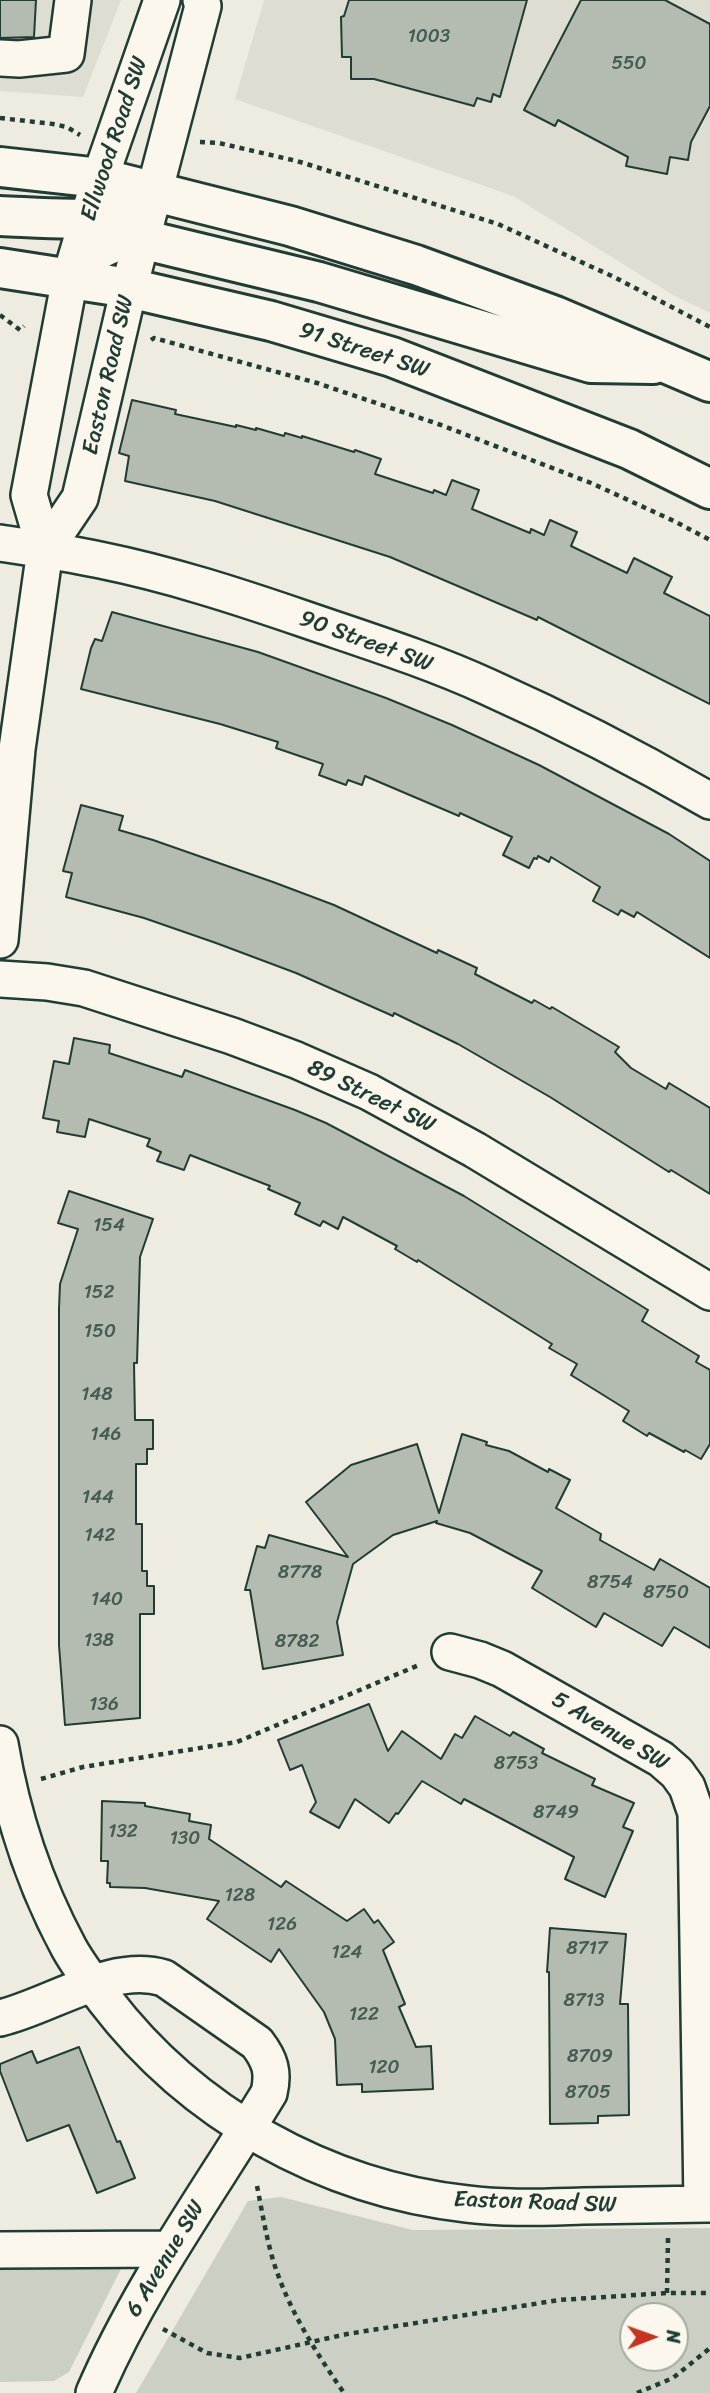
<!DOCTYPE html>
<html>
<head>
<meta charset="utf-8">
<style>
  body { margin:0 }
  #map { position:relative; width:710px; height:2393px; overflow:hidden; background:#eeece1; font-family:Sriracha,sans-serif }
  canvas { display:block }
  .north { position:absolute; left:619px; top:2302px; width:70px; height:70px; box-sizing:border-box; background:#fbf7ec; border:2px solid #a3ada2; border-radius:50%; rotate:89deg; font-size:19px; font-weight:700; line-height:28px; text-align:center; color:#1f3d34 }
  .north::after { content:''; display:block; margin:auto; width:24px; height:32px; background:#c8321e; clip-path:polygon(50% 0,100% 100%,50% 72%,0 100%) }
</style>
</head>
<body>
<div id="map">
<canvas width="710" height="2393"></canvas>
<div class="north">N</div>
</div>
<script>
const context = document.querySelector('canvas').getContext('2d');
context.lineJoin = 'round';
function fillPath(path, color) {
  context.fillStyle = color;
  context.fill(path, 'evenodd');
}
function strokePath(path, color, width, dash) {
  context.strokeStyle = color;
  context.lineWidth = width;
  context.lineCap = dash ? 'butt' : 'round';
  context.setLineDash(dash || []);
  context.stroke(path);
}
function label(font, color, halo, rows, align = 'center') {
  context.font = font + ' Sriracha,sans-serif';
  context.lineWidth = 6;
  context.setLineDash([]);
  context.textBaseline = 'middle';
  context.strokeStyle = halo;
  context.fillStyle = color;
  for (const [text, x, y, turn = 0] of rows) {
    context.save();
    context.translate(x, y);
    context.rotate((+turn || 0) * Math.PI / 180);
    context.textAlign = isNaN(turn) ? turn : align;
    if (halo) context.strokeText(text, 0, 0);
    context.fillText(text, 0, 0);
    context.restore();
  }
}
fillPath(new Path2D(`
  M 0,0 L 121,0 L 83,97 L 0,91 Z
  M 264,0 L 710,0 L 710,313 L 673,295 L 513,196 L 235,99 Z`), '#ddddd2');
fillPath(new Path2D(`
  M 281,2197 L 413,2230 L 710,2228 L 710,2393 L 136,2393 L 248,2201 ZM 675,2316 L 675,2358 L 633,2358 L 633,2316 Z
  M 124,2263 L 69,2372 L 54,2381 L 0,2382 L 0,2265 Z`), '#cbcfc4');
const building = new Path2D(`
  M 0,0 L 36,0 L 34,37 L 0,38 Z
  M 349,0 L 527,0 L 500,97 L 493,94 L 491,102 L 477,98 L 474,106 L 374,79 L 351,79 L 351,57 L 342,57 L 341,17 L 344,16 Z
  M 581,0 L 665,0 L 710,24 L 710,106 L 691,142 L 688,160 L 670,157 L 667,174 L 626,166 L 628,157 L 558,120 L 555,126 L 524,110 Z
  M 132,400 L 176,410 L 175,414 L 236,427 L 236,425 L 256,430 L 256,428 L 284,436 L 285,433 L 302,438 L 302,436 L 354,452 L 355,450 L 381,459 L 375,474 L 433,493 L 434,490 L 446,495 L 452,480 L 479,490 L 472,509 L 530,533 L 531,529 L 544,535 L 550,520 L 577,532 L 571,546 L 627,573 L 634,558 L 672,577 L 664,593 L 710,616 L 710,704 L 538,617 L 537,620 L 390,557 L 215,501 L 125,481 L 129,456 L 119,453 Z
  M 112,612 L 258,652 L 386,698 L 452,725 L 539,765 L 669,834 L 710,861 L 710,958 L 637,912 L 634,917 L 621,910 L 618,915 L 593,901 L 600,887 L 551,857 L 549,862 L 538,856 L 537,859 L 534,858 L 529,868 L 503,855 L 512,837 L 460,813 L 459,816 L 365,776 L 362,785 L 348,780 L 346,785 L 319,775 L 323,764 L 276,748 L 278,742 L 220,724 L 81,689 L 91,648 L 95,639 L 102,641 Z
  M 81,805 L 123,816 L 119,830 L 153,840 L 273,882 L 334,905 L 437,953 L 438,950 L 477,968 L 475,974 L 532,1003 L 534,1000 L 550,1009 L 552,1007 L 619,1047 L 615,1052 L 631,1068 L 666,1089 L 669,1083 L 710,1108 L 710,1194 L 671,1170 L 669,1172 L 550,1097 L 458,1044 L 394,1013 L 393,1016 L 296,973 L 216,943 L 144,918 L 66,897 L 72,873 L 63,871 Z
  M 74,1038 L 110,1045 L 109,1053 L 182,1077 L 185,1070 L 295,1110 L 326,1123 L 464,1196 L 648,1310 L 642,1321 L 699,1356 L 696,1362 L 710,1370 L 710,1444 L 701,1459 L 685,1450 L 684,1452 L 649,1433 L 647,1436 L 623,1421 L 629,1411 L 571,1375 L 577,1364 L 549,1348 L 552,1344 L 418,1260 L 417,1262 L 395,1249 L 397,1246 L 343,1217 L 338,1229 L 323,1221 L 320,1226 L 295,1214 L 300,1203 L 268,1189 L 270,1186 L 190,1155 L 184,1170 L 157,1161 L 161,1152 L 147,1146 L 150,1139 L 89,1119 L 85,1137 L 57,1132 L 59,1121 L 43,1118 L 54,1061 L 69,1064 Z
  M 69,1191 L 153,1219 L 140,1257 L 137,1363 L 134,1363 L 135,1420 L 153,1420 L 153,1449 L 147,1449 L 147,1464 L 136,1464 L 136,1524 L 142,1524 L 142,1571 L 147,1571 L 147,1586 L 154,1586 L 154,1614 L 140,1614 L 140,1718 L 65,1725 L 59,1645 L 59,1309 L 60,1284 L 78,1229 L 58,1223 Z
  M 462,1434 L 487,1442 L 486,1445 L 509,1451 L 548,1472 L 549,1469 L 570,1480 L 556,1508 L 601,1534 L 600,1540 L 654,1570 L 660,1559 L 710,1588 L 710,1648 L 674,1627 L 662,1646 L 604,1613 L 596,1627 L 532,1588 L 542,1571 L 470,1533 L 436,1523 L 437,1521 L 393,1535 L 353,1564 L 337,1622 L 343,1655 L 263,1669 L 250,1590 L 245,1590 L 257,1546 L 265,1548 L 269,1535 L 348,1557 L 306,1502 L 351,1465 L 417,1444 L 439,1513 Z
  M 369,1704 L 388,1751 L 402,1731 L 441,1759 L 455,1734 L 462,1738 L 475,1716 L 510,1736 L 513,1732 L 544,1749 L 542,1753 L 595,1779 L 592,1785 L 634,1803 L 623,1827 L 633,1831 L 605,1897 L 565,1879 L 574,1857 L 464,1799 L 461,1804 L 422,1781 L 398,1814 L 396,1813 L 389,1823 L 355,1799 L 339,1828 L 310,1812 L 316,1802 L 302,1765 L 290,1770 L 278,1740 Z
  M 102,1801 L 145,1803 L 145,1806 L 190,1814 L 189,1821 L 211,1825 L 209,1839 L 281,1887 L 286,1881 L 347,1921 L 364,1909 L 374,1923 L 378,1920 L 394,1942 L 383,1950 L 405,2004 L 399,2007 L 416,2047 L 431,2046 L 433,2089 L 362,2092 L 362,2084 L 337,2085 L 335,2039 L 324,2012 L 279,1949 L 271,1962 L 207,1919 L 219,1901 L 145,1888 L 110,1887 L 110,1883 L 107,1883 L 108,1861 L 101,1861 Z
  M 550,1928 L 626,1934 L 620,2004 L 628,2004 L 629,2115 L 598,2116 L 598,2123 L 550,2124 L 549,1972 L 547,1972 Z
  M 79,2047 L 117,2142 L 120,2141 L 135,2178 L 97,2193 L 69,2125 L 27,2141 L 0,2071 L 0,2064 L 32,2051 L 37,2063 Z`);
fillPath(building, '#b4bbb0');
strokePath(building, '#1f3d34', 2);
const minor = new Path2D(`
  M 0,58 L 19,59 L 66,54 L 73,0
  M 0,543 C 33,548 67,553 100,560 C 169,574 237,596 304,619 C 365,640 429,660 488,687 C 564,721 638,759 710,801
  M 45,550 L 80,498 L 129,288 L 203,6 L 201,0
  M 0,940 L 17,749 L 45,550 L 29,495 L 70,278 L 100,178 L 162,0
  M 0,979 L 47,982 L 84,988 L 232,1036 L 296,1060 L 369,1092 L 475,1150 L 710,1292
  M 450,1652 L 480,1660 L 502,1669 L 661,1759 L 677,1773 L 687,1787 L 696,1813 L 702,2204
  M 0,1744 C 12,1816 34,1883 69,1948 C 79,1966 92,1983 105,2000 C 192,2114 324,2188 467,2204 C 505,2209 545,2207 583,2206 C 626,2205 668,2205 710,2204
  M 0,2018 C 51,2006 111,1962 164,1978 L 257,2043 C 270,2060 274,2072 269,2093 C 209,2192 140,2286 94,2393
  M 0,2250 L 170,2249`);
const major = new Path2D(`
  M 0,167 L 100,178 L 290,226 L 416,265 L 555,316 L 710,382
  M 0,216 C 34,217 97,224 128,211 C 138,207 146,198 154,190
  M 0,268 L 129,288 L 271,321 L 392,357 L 629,449 L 710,489
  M 70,278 C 91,252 107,239 141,239 L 319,282 L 591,363 L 653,364`);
strokePath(minor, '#1f3d34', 40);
strokePath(major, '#1f3d34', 44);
strokePath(new Path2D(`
  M 0,118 L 53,124 L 67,127 L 80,135
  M 200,142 L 219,143 L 297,161 L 498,224 L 614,277 L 710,327
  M 0,315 L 20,330 L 24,326
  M 151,340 L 154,338 L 317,383 L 441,425 L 591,483 L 674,521 L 710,540
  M 41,1779 L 83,1767 L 237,1742 L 419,1665
  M 257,2186 C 262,2211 266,2236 273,2260 C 288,2309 315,2351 344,2393
  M 667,2293 L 668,2238
  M 163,2329 L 207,2353 L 240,2358 L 347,2334 L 559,2300 L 667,2293 L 710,2293
  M 637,2393 L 673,2378 L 710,2348`), '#1f3d34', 4.5, [5, 5]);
strokePath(minor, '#fbf7ec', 35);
strokePath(major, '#fbf7ec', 38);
label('19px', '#445c53', null, [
  ["1003",429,37],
  ["550",629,64],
  ["154",109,1226],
  ["152",99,1293],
  ["150",100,1332],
  ["148",97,1395],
  ["146",106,1435],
  ["144",98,1498],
  ["142",100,1536],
  ["8778",300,1573],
  ["8754",610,1583],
  ["8750",666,1593],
  ["140",107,1600],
  ["138",99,1641],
  ["8782",297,1642],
  ["136",104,1705],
  ["8753",516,1764],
  ["8749",556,1813],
  ["132",123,1832],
  ["130",185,1839],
  ["128",240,1896],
  ["126",282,1925],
  ["8717",587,1949],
  ["124",347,1953],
  ["8713",584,2001],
  ["122",364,2015],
  ["8709",590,2057],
  ["120",384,2068],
  ["8705",588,2093]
]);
label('23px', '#1f3d34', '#fbf7ec', [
  ["Ellwood Road SW",115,139,-72],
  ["91 Street SW",364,351,18],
  ["Easton Road SW",109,375,-77],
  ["90 Street SW",366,642,20],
  ["89 Street SW",371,1097,26],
  ["5 Avenue SW",610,1732,31],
  ["Easton Road SW",535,2203,2],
  ["6 Avenue SW",166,2259,-59]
]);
</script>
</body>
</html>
